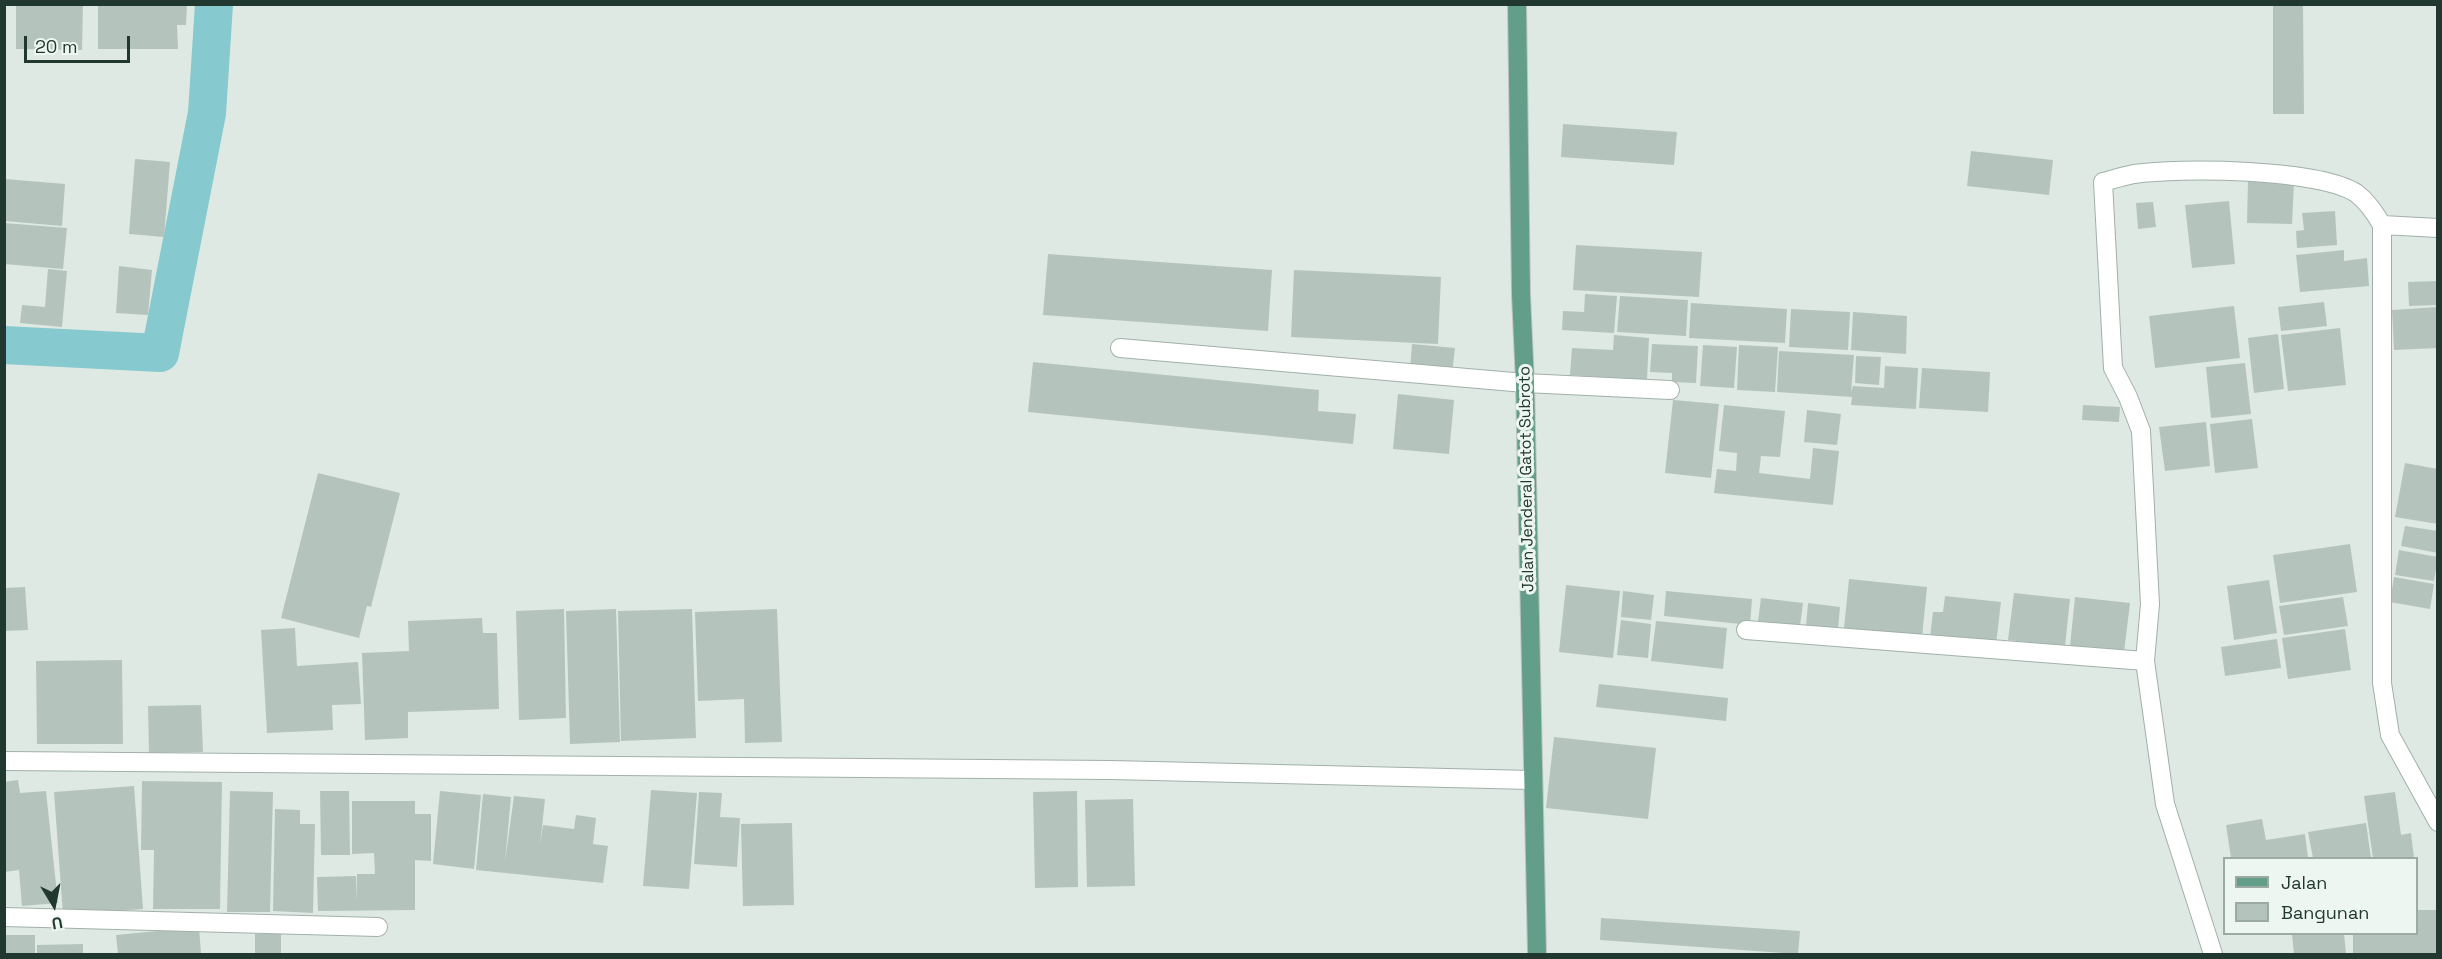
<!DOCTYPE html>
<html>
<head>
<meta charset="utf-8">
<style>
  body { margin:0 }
  #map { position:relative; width:2442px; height:959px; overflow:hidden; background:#dee9e3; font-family:"Space Grotesk",sans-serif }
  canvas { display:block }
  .frame { position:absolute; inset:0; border:6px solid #203830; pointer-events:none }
  .legend { position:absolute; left:2223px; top:857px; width:195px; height:78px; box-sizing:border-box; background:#eef6f1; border:2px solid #9caaa4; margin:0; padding:8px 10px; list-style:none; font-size:18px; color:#203830 }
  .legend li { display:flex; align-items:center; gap:12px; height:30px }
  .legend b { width:30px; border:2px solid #9caaa4 }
  .north { position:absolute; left:24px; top:875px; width:60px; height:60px; -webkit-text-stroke:4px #eef6f1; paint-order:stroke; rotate:170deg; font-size:16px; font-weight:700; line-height:24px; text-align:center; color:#203830 }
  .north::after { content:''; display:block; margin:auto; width:21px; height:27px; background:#203830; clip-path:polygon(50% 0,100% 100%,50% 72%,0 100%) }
  .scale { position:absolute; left:24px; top:36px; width:106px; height:27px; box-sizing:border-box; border:3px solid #203830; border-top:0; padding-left:8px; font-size:18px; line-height:21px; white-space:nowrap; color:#203830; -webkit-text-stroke:4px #eef6f1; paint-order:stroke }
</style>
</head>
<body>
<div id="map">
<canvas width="2442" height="959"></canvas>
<div class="frame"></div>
<ul class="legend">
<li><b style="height:8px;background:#639e8a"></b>Jalan</li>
<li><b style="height:16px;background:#b4c4bc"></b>Bangunan</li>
</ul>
<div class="north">U</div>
<div class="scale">20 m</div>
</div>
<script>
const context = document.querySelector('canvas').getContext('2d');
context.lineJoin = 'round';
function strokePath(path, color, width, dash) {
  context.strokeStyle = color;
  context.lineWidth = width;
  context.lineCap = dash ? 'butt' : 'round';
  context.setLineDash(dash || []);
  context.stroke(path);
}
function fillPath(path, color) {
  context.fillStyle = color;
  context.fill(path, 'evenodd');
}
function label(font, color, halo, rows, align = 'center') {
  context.font = font + ' "Space Grotesk",sans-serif';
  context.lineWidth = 6;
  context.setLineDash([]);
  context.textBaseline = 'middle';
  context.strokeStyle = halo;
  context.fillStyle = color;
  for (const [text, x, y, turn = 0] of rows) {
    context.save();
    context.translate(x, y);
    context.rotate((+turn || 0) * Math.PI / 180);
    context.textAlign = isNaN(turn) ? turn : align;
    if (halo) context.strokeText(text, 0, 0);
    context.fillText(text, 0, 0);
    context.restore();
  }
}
strokePath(new Path2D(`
  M 4,345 L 160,353 L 207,113 L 214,4`), '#86c9ce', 38);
fillPath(new Path2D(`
  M 16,4 L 83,4 L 82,50 L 16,49 Z
  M 98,4 L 187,4 L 186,25 L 177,25 L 178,49 L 98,49 Z
  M 2273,4 L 2303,4 L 2304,114 L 2273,114 Z
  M 1563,124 L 1677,132 L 1674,165 L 1561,157 Z
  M 1971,151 L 2053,160 L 2049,195 L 1967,186 Z
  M 135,159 L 170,162 L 164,237 L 129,234 Z
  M 5,179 L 65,184 L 62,226 L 5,221 Z
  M 2248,180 L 2294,181 L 2292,224 L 2247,223 Z
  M 2229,201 L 2235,264 L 2192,268 L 2185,205 Z
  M 2153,202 L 2156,227 L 2138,229 L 2136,203 Z
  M 2335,211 L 2337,245 L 2297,248 L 2296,231 L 2304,230 L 2302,213 Z
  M 4,223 L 67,228 L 63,269 L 4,264 Z
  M 1576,245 L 1702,252 L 1699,297 L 1573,290 Z
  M 2344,250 L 2344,261 L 2367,258 L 2369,286 L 2300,292 L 2296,255 Z
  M 1048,254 L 1272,270 L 1268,331 L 1043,315 Z
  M 119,266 L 152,270 L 148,315 L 116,313 Z
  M 48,269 L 67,271 L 62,327 L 20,323 L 22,305 L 45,307 Z
  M 1294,270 L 1441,277 L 1438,344 L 1291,337 Z
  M 2438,281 L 2438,305 L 2409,306 L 2408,282 Z
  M 1585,294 L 1617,296 L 1614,333 L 1562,330 L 1563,311 L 1584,312 Z
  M 1620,296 L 1688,300 L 1686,336 L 1617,332 Z
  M 2324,302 L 2327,326 L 2281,331 L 2278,307 Z
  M 1691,303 L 1787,309 L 1785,343 L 1689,338 Z
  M 2234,306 L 2240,358 L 2155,368 L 2149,316 Z
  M 2438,307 L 2438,348 L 2394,350 L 2392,310 Z
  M 1791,309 L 1850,312 L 1848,350 L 1789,347 Z
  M 1853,312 L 1907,316 L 1906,354 L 1851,350 Z
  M 2340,328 L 2346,385 L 2288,391 L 2281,335 Z
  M 2278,334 L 2284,389 L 2254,393 L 2248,338 Z
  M 1614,335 L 1649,338 L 1647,380 L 1570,375 L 1572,348 L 1613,350 Z
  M 1412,344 L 1455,348 L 1452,374 L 1410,370 Z
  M 1652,344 L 1698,346 L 1696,383 L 1672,382 L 1672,373 L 1650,372 Z
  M 1703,345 L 1737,347 L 1734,388 L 1700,386 Z
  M 1739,345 L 1778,347 L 1775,392 L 1737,390 Z
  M 1779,351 L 1854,355 L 1851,392 L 1853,386 L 1884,388 L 1885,366 L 1918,368 L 1916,409 L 1851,405 L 1852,397 L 1777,392 Z
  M 1856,356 L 1881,357 L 1879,385 L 1855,383 Z
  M 1033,362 L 1319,390 L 1318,411 L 1356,414 L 1353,444 L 1028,412 Z
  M 2245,363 L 2251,414 L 2211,418 L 2206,367 Z
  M 1922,368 L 1990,372 L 1988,412 L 1919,408 Z
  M 1398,394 L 1454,400 L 1449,454 L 1393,449 Z
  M 1673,400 L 1719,404 L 1711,478 L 1665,473 Z
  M 1724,405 L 1785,411 L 1780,457 L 1761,456 L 1759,473 L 1810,479 L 1813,448 L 1839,451 L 1833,505 L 1714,493 L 1717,469 L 1736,471 L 1737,453 L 1719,451 Z
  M 2083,405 L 2120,407 L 2119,422 L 2082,420 Z
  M 1807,410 L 1841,414 L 1837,445 L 1804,442 Z
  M 2252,419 L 2258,468 L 2215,473 L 2210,424 Z
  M 2206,422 L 2210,466 L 2165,471 L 2159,427 Z
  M 2405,463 L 2438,469 L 2438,524 L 2395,517 Z
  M 318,473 L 400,493 L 371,607 L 367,606 L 359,638 L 281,618 Z
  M 2405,526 L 2438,531 L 2438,553 L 2401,546 Z
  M 2350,544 L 2357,592 L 2280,603 L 2273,555 Z
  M 2399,550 L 2438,557 L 2434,581 L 2395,575 Z
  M 2394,577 L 2434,584 L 2430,609 L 2390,602 Z
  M 1849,579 L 1927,587 L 1922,637 L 1844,628 Z
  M 2269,580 L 2277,633 L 2234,640 L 2227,586 Z
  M 1566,585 L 1620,591 L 1613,658 L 1559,652 Z
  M 25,587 L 28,630 L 5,631 L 5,588 Z
  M 1623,591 L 1654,595 L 1651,620 L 1621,617 Z
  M 1666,591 L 1752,599 L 1750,625 L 1664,616 Z
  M 2014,593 L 2070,599 L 2065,646 L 2008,640 Z
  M 1945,596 L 2001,602 L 1996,644 L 1930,637 L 1933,612 L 1943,612 Z
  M 2075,597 L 2130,603 L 2124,652 L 2070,646 Z
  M 2343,597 L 2348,626 L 2284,635 L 2279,606 Z
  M 1761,598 L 1803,603 L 1800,626 L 1758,621 Z
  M 1808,603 L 1840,607 L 1838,629 L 1806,626 Z
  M 564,609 L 566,718 L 519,720 L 516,611 Z
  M 616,609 L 620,742 L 570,744 L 566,611 Z
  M 692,609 L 696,738 L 621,741 L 618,611 Z
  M 777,609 L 782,742 L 745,743 L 744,699 L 698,701 L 695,612 Z
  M 482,618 L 483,633 L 497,633 L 499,709 L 408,712 L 408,738 L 365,740 L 362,653 L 409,651 L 408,621 Z
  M 1621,620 L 1651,624 L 1648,658 L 1617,655 Z
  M 1656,621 L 1727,628 L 1723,669 L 1651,661 Z
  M 295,628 L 297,666 L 358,662 L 361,704 L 332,705 L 333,730 L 267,733 L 261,630 Z
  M 2345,629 L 2351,670 L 2288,679 L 2282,638 Z
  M 2277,639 L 2281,668 L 2225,676 L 2221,647 Z
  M 122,660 L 123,744 L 37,744 L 36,661 Z
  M 1599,684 L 1728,698 L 1726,721 L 1596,707 Z
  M 201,705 L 203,752 L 149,753 L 148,706 Z
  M 1554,737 L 1656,748 L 1648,819 L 1546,808 Z
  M 18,780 L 20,793 L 46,791 L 58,903 L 22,906 L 19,870 L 4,872 L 4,782 Z
  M 142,781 L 222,782 L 220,909 L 153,909 L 154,850 L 141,850 Z
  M 134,786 L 143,909 L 63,915 L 54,792 Z
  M 651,790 L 697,793 L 689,889 L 643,886 Z
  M 230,791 L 273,792 L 270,912 L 227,912 Z
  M 320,791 L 349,791 L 350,855 L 321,855 Z
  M 440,791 L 481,795 L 474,869 L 433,864 Z
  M 1077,791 L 1078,887 L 1035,888 L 1033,792 Z
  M 699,792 L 722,793 L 720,817 L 740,818 L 737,867 L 694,864 Z
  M 2395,792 L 2401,835 L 2411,833 L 2414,858 L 2373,858 L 2364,796 Z
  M 483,794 L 511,797 L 505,862 L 514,796 L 545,799 L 540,846 L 543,825 L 574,829 L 576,815 L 596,818 L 593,844 L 608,846 L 603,883 L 476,870 Z
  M 1133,799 L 1135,886 L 1087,887 L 1085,800 Z
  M 352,801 L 415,801 L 415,814 L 431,814 L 431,861 L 415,860 L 415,910 L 318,911 L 317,877 L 356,876 L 357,902 L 357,874 L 375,874 L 374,853 L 352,854 Z
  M 275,809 L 300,810 L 300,824 L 315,824 L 313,913 L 273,911 Z
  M 2262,819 L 2266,840 L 2305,834 L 2308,858 L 2231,858 L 2226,825 Z
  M 792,823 L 794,905 L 743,906 L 741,824 Z
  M 2366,823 L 2371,858 L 2313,858 L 2308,832 Z
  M 2416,910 L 2438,910 L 2438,954 L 2353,954 L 2353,934 L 2416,934 Z
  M 1601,918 L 1800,931 L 1798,954 L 1600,940 Z
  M 199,927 L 201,954 L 118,954 L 116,935 Z
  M 255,934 L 281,934 L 281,954 L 255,954 Z
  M 2292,934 L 2344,934 L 2346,953 L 2294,954 Z
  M 4,935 L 35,935 L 35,954 L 4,954 Z
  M 83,944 L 83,954 L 37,954 L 37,945 Z`), '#b4c4bc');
const minor = new Path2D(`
  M 2438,228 L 2382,225 L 2382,683 L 2390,735 L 2438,822
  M 1120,348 L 1525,383 L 1670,390
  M 1746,630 L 2145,661
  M 4,761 L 1111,770 L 1532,780
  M 4,917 L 378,927
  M 2213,954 L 2165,804 L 2145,661 L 2150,604 L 2141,431 L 2128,397 L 2113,368 L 2103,182 C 2114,179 2124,176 2134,174 C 2180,167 2319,169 2356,193 C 2367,201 2375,213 2382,225`);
const major = new Path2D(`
  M 1517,4 L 1521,295 L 1525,383 L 1537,954`);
strokePath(minor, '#a1b0aa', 20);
strokePath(major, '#bcc3c1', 20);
strokePath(minor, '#fff', 18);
strokePath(major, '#639e8a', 18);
label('16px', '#203830', '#eef6f1', [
  ["Jalan Jenderal Gatot Subroto",1527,479,-91]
]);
</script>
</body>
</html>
